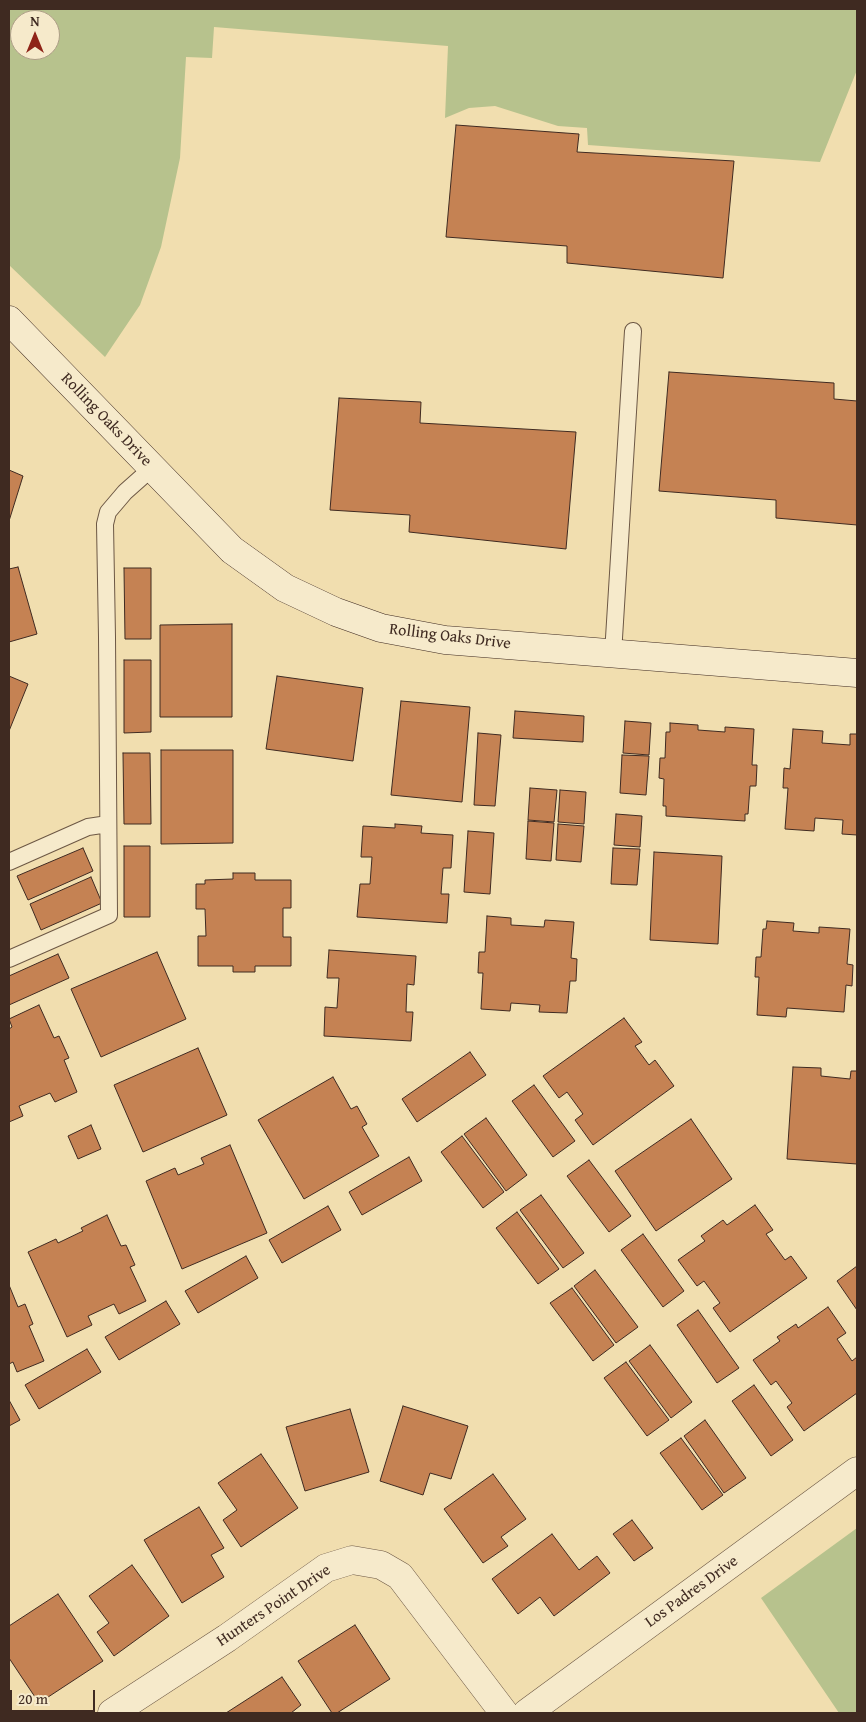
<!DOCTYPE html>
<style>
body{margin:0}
#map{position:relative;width:866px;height:1722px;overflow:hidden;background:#f1deaf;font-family:"Gentium Book Plus",serif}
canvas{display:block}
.frame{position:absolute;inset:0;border:10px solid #3f2a21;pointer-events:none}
.north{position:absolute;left:10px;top:10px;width:50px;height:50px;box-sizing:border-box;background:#f6eacb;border:1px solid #ad9d87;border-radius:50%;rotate:0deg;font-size:14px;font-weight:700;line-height:20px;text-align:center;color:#3f2a21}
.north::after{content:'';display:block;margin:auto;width:18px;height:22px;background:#8f2418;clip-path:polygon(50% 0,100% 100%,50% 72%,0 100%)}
.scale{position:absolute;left:10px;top:1690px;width:85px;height:22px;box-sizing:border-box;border:2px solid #3f2a21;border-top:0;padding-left:6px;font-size:15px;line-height:18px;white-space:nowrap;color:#3f2a21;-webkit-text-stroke:4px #f6eacb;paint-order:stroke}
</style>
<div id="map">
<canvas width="866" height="1722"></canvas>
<div class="frame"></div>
<div class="north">N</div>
<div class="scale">20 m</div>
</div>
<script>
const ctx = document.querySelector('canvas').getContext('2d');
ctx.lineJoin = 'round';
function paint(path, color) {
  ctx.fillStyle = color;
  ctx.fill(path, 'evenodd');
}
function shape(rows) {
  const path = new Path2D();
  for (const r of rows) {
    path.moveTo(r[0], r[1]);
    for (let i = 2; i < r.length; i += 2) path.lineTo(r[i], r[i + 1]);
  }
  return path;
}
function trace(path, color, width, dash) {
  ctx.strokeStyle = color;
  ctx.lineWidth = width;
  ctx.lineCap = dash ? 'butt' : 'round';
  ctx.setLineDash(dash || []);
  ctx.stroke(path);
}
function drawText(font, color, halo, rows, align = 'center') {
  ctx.font = font + ' "Gentium Book Plus",serif';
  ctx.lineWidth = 5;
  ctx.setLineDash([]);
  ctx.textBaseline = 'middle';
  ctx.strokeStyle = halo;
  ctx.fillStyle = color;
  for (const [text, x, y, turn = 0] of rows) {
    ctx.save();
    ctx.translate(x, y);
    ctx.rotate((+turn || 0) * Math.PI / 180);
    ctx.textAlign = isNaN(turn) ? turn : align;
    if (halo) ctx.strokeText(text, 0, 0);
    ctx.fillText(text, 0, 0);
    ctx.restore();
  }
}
paint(shape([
 [9,9,857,9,857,70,820,162,588,145,587,128,558,126,495,106,469,108,445,118,448,46,214,27,212,58,186,57,180,158,161,247,140,305,105,357,9,265],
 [20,20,50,20,50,50,20,50],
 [857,1528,857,1713,839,1713,761,1598]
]), '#b7c28d');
const building = shape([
 [456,125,579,134,577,152,734,161,723,278,567,263,567,246,446,237,456,125],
 [669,372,834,383,834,399,857,401,857,525,776,518,776,500,659,491,669,372],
 [339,398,421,402,420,423,576,432,566,549,409,532,410,515,330,510,339,398],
 [9,470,23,476,9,521,9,470],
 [18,567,37,634,9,642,9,569,18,567],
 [124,568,151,568,151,639,125,639,124,568],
 [232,624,232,717,160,717,160,625,232,624],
 [124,660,151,660,151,732,124,733,124,660],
 [9,676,28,684,9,731,9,676],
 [277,676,363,688,353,761,266,749,277,676],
 [401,701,470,707,462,802,391,795,401,701],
 [515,711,584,716,583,742,513,738,515,711],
 [625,721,651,723,649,755,623,753,625,721],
 [670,723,698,725,698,730,725,732,725,727,754,729,752,765,757,765,756,786,750,786,748,814,745,814,745,821,666,816,666,806,663,806,664,779,659,778,660,758,665,758,666,732,670,732,670,723],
 [793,729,823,731,822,743,850,745,850,734,857,734,857,835,842,834,843,820,815,818,814,831,785,829,788,788,783,788,784,768,790,769,793,729],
 [478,733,501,735,495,806,474,805,478,733],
 [161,750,233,750,233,843,161,844,161,750],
 [123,753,150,753,151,824,124,824,123,753],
 [622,755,649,756,646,795,620,793,622,755],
 [530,788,557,790,554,822,528,820,530,788],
 [560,790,586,792,584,824,558,822,560,790],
 [616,814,642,816,640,847,614,845,616,814],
 [528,821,554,823,551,861,526,859,528,821],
 [395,824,422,826,421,833,453,835,451,868,443,868,441,894,449,894,447,923,357,917,360,884,370,884,372,857,361,857,363,826,395,828,395,824],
 [558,824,584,826,581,862,556,860,558,824],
 [468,831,494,833,490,894,464,892,468,831],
 [124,846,150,846,150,917,124,917,124,846],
 [83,848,93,871,28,900,17,876,83,848],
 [613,848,640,849,637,885,611,884,613,848],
 [654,852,722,856,718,944,650,940,654,852],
 [233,873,255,873,255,880,291,880,291,908,283,908,283,937,291,937,291,966,255,966,255,972,233,972,233,966,198,966,198,936,206,936,205,909,196,909,196,884,205,884,205,880,233,879,233,873],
 [91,877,102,903,41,930,30,904,91,877],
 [487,916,511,918,511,925,544,927,545,920,574,922,571,958,577,959,576,981,570,981,567,1013,539,1012,540,1005,511,1003,510,1011,481,1009,483,973,478,973,479,952,485,952,487,916],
 [767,921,794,923,793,931,819,933,819,927,850,929,847,964,853,965,852,986,846,985,844,1012,787,1008,786,1017,757,1015,759,977,755,977,756,957,761,957,763,929,766,929,767,921],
 [329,950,416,956,414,985,407,984,406,1012,413,1012,411,1041,324,1036,325,1007,337,1008,339,978,327,978,329,950],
 [157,952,186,1019,101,1057,71,989,157,952],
 [58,954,69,978,9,1005,9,976,58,954],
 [39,1005,54,1038,59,1036,69,1058,64,1060,77,1092,55,1102,50,1093,19,1106,23,1116,9,1122,9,1029,12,1027,9,1019,39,1005],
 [624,1018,642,1042,635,1046,649,1065,655,1060,674,1086,593,1145,575,1120,583,1114,567,1092,559,1098,543,1076,624,1018],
 [198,1048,227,1115,143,1152,114,1085,198,1048],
 [470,1052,486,1075,417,1122,402,1099,470,1052],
 [793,1067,821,1068,821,1076,850,1079,851,1071,857,1071,857,1164,787,1159,793,1067],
 [333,1077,351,1109,357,1106,367,1124,362,1127,379,1156,304,1199,258,1120,333,1077],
 [534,1085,575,1141,553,1157,512,1101,534,1085],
 [486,1118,527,1175,506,1191,464,1134,486,1118],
 [691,1119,732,1179,656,1231,615,1171,691,1119],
 [91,1125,101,1149,78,1159,68,1136,91,1125],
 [462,1136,504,1192,483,1208,441,1152,462,1136],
 [230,1145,267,1233,182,1269,146,1181,175,1168,178,1175,204,1164,201,1158,230,1145],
 [409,1157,422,1181,362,1215,349,1192,409,1157],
 [589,1160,631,1216,609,1232,567,1176,589,1160],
 [541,1195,584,1253,563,1268,520,1210,541,1195],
 [755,1205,773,1230,766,1234,785,1260,791,1256,807,1278,730,1332,713,1308,720,1303,704,1281,697,1286,678,1260,705,1241,701,1236,723,1220,727,1225,755,1205],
 [328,1206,341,1230,282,1263,269,1240,328,1206],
 [517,1212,559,1269,538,1284,496,1228,517,1212],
 [107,1215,121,1246,126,1245,135,1265,130,1267,146,1301,119,1314,114,1304,88,1316,92,1325,67,1337,28,1252,56,1239,58,1243,83,1231,81,1228,107,1215],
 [643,1234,684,1291,663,1307,621,1250,643,1234],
 [246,1256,258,1278,198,1313,185,1291,246,1256],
 [857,1266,857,1310,837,1281,857,1266],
 [595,1270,638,1327,616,1343,574,1286,595,1270],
 [9,1285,18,1307,25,1304,33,1324,29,1326,44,1361,17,1372,13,1362,9,1364,9,1285],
 [572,1288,614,1345,593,1361,550,1303,572,1288],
 [166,1301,180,1324,119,1360,105,1337,166,1301],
 [828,1307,846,1333,837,1339,852,1361,857,1357,857,1393,804,1431,787,1407,792,1403,776,1381,771,1385,753,1360,780,1341,777,1337,796,1324,798,1328,828,1307],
 [698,1310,739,1368,717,1383,677,1325,698,1310],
 [650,1345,692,1402,671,1418,629,1361,650,1345],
 [87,1349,101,1372,39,1409,25,1385,87,1349],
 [626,1362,669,1420,647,1436,604,1378,626,1362],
 [754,1385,793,1440,771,1456,732,1401,754,1385],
 [9,1400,20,1420,9,1426,9,1400],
 [403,1406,468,1426,451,1479,430,1473,423,1495,380,1481,403,1406],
 [350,1409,369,1472,305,1491,286,1427,350,1409],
 [705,1420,746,1478,724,1493,684,1436,705,1420],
 [681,1438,723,1495,702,1510,660,1453,681,1438],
 [261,1454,298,1508,241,1547,223,1520,237,1510,218,1483,261,1454],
 [493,1474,526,1519,501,1537,508,1546,483,1563,444,1509,493,1474],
 [199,1507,224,1548,211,1555,224,1577,182,1603,144,1540,199,1507],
 [632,1520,653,1548,634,1561,613,1534,632,1520],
 [552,1534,579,1570,597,1556,610,1573,554,1616,540,1597,518,1614,492,1579,552,1534],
 [132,1565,169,1616,114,1656,97,1632,109,1623,89,1596,132,1565],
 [58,1594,103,1661,39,1703,9,1658,9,1626,58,1594],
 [355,1625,390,1679,337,1713,332,1713,298,1661,355,1625],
 [282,1677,301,1705,291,1713,226,1713,282,1677]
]);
paint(building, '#c58253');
trace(building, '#3f2a21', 1);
const lane = shape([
 [613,654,633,331],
 [9,862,88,827,108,824],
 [9,959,109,915,107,637,105,524,108,512,125,492,152,468]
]);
const street = shape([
 [112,1713,227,1638,326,1568,352,1560,381,1565,400,1576,504,1713],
 [527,1713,857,1471]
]);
const secondary = shape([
 [9,320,232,550,285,588,336,612,381,628,445,640,857,673]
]);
trace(lane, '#6c5744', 18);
trace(street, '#6c5744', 29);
trace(secondary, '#3f2a21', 29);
trace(lane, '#f6eacb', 16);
trace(street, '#f6eacb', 28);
trace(secondary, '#f6eacb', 28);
drawText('16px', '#3f2a21', '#f6eacb', [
 ["Rolling Oaks Drive",106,420,46],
 ["Rolling Oaks Drive",450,637,7],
 ["Los Padres Drive",692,1592,-36],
 ["Hunters Point Drive",274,1606,-34]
]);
</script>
